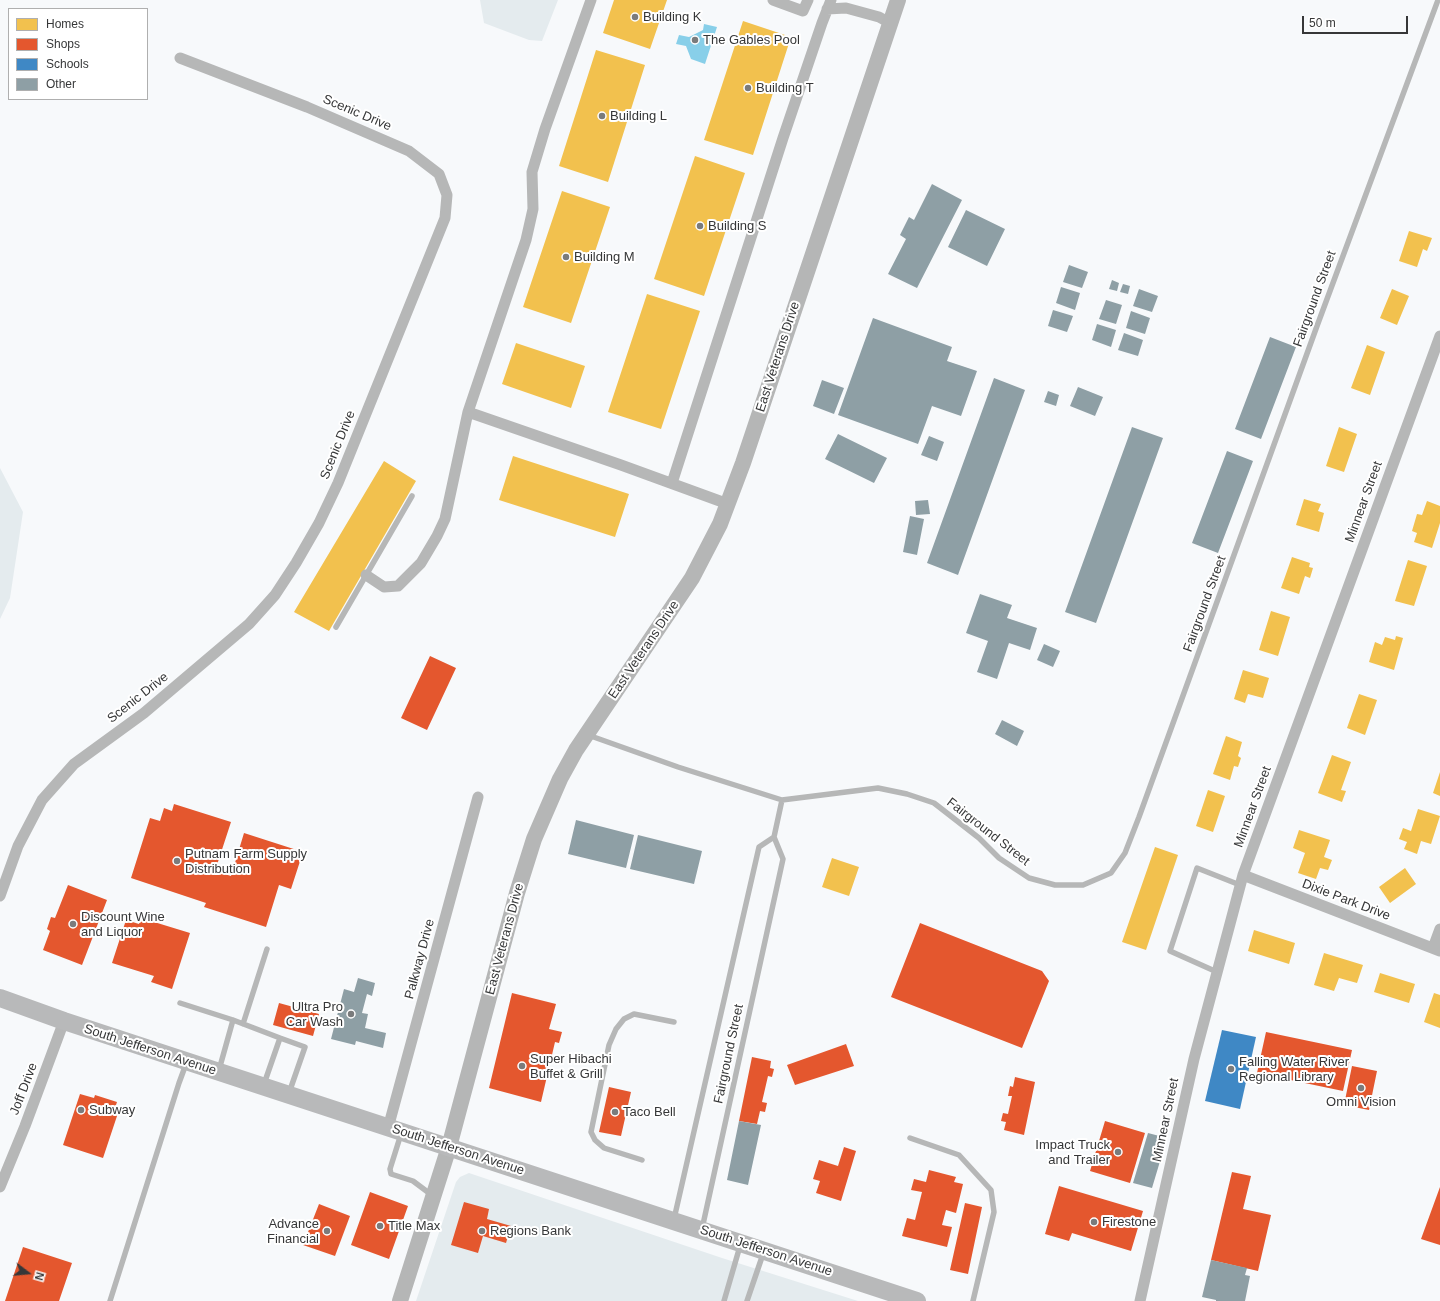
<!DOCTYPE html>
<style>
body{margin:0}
#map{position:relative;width:1440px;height:1301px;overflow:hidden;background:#f7f9fb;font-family:Helvetica,sans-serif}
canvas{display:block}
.legend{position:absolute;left:8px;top:8px;width:140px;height:92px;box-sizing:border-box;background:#fff;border:1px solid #afafaf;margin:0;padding:5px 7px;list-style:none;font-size:12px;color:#363738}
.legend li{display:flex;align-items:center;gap:8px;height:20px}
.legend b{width:20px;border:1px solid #afafaf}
.north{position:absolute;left:8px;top:1253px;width:40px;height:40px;-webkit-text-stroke:3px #fff;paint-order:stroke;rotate:106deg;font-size:11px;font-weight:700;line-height:16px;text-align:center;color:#363738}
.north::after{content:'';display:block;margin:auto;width:14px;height:18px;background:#363738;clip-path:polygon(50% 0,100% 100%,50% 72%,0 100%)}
.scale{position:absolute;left:1302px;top:16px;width:106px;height:18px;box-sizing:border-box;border:2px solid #363738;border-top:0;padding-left:5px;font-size:12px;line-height:14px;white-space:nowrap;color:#363738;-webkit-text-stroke:3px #fff;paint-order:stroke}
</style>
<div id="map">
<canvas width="1440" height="1301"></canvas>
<ul class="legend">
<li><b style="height:11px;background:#f2c14e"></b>Homes</li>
<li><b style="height:11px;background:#e4572e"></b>Shops</li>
<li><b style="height:11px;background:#3f88c5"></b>Schools</li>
<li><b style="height:11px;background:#8e9fa5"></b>Other</li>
</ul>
<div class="north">N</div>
<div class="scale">50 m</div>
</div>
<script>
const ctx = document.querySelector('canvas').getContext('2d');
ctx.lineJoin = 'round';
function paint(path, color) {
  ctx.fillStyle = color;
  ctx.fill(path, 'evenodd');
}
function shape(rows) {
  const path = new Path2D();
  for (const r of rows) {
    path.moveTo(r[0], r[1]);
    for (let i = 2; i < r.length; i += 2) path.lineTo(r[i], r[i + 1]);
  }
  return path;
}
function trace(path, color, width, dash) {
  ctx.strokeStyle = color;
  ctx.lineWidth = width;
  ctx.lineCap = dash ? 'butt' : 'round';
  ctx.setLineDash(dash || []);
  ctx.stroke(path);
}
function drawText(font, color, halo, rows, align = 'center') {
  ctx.font = font + ' Helvetica,sans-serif';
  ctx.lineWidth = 4;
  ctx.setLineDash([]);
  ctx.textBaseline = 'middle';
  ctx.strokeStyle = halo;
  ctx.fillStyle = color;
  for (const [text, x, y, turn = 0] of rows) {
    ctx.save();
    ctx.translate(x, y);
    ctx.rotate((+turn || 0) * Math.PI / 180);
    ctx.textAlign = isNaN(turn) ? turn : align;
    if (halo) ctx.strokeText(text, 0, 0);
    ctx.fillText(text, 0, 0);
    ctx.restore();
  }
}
paint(shape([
 [480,0,558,0,542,41,529,40,484,23],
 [0,468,23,512,10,598,0,619],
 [469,1173,722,1258,858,1301,416,1301,456,1182,460,1177]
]), '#e4ebee');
paint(shape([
 [704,24,717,27,705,64,691,59,686,46,676,44,679,35,689,37,703,30]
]), '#88cfe9');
paint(shape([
 [614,0,667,0,650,49,603,33],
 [743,21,791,37,753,155,704,140],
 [596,50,645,65,608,182,559,166],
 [695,156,745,173,704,296,654,279],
 [562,191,610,207,571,323,523,307],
 [1409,231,1432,238,1427,251,1423,249,1417,267,1399,261],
 [1392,289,1409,296,1397,325,1380,318],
 [647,294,700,311,661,429,608,412],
 [516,343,585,366,571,408,502,384],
 [1367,345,1385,352,1370,395,1351,388],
 [1339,427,1357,434,1344,472,1326,466],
 [513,456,629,494,615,537,499,500],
 [384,461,416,481,329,631,294,612],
 [1304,499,1321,504,1318,511,1324,513,1319,532,1296,525],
 [1427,501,1440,506,1440,523,1432,548,1414,542,1417,533,1412,531,1417,514,1422,515],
 [1292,557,1310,563,1309,567,1313,568,1310,578,1305,576,1299,594,1281,588],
 [1408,560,1427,566,1414,606,1395,601],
 [1271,611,1290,617,1278,656,1259,650],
 [1396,636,1403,638,1394,670,1369,662,1375,642,1382,645,1385,637,1395,640],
 [1243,670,1269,678,1263,698,1248,694,1245,703,1234,699],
 [1359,694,1377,700,1365,735,1347,728],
 [1226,736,1242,742,1238,756,1241,758,1238,767,1234,766,1230,780,1213,774],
 [1332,755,1351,762,1341,790,1346,791,1342,802,1318,793],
 [1440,772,1440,796,1433,793],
 [1208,790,1225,796,1213,832,1196,826],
 [1418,809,1440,816,1431,844,1421,841,1417,854,1404,849,1407,842,1399,839,1403,828,1411,831],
 [1299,830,1330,840,1324,857,1332,860,1328,870,1320,868,1316,879,1298,873,1305,853,1293,848],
 [1155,847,1178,855,1146,950,1122,942],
 [832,858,859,867,849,896,822,887],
 [1405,868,1416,884,1390,903,1379,887],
 [1254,930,1295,943,1289,964,1248,951],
 [1324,953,1363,965,1357,983,1339,978,1334,991,1314,985],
 [1380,973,1415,984,1409,1003,1374,992],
 [1434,993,1440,995,1440,1028,1424,1022]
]), '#f2c14e');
paint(shape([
 [430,656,456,668,427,730,401,718],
 [174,804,231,822,215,871,231,876,244,833,303,852,291,889,279,885,266,927,204,907,206,903,131,878,150,818,160,821,164,808,172,811],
 [68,885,107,900,82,965,43,950,50,931,47,929,51,917,55,918],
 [141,918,190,933,172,989,151,982,154,976,112,963,126,920,139,924],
 [920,923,1042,971,1049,981,1022,1048,891,997],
 [512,993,556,1004,549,1029,562,1032,559,1043,555,1042,541,1102,489,1088],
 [279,1003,319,1014,313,1036,273,1025],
 [1266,1032,1352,1050,1343,1091,1257,1073],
 [846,1044,854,1066,795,1085,787,1065],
 [752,1057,771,1061,770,1068,774,1069,772,1077,768,1076,762,1102,767,1103,765,1112,760,1111,757,1124,739,1121],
 [1352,1066,1377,1071,1369,1110,1344,1105],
 [1015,1077,1035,1082,1024,1135,1004,1130,1006,1122,1001,1121,1003,1113,1008,1114,1012,1096,1008,1096,1010,1086,1013,1087],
 [609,1087,631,1092,621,1136,599,1132],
 [80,1094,94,1098,95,1095,117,1102,116,1105,120,1107,103,1158,63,1145],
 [1105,1121,1145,1133,1130,1183,1090,1171],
 [844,1147,856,1151,841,1201,816,1193,820,1181,813,1179,819,1160,838,1166],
 [929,1170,956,1177,954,1182,963,1184,956,1213,946,1210,942,1225,952,1227,947,1247,902,1236,907,1218,915,1220,922,1192,911,1190,914,1179,926,1182],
 [1232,1172,1251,1176,1243,1209,1271,1215,1258,1271,1211,1260],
 [1059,1186,1143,1211,1131,1251,1072,1233,1069,1241,1045,1234],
 [1440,1187,1440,1245,1421,1239],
 [370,1192,408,1206,389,1259,351,1245],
 [464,1202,489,1209,487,1219,511,1226,506,1243,483,1236,478,1253,451,1245],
 [965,1203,982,1207,968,1274,950,1270],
 [319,1204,350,1216,335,1256,303,1245],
 [23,1247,72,1263,59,1301,5,1301]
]), '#e4572e');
paint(shape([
 [1222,1030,1256,1037,1240,1109,1205,1101]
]), '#3f88c5');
paint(shape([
 [932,184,962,200,917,288,888,274,906,239,900,235,909,217,914,220],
 [966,210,1005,229,987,266,948,247],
 [1069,265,1088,272,1082,288,1063,282],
 [1112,280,1119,283,1117,291,1109,289],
 [1123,284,1130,286,1128,294,1120,292],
 [1061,287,1080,293,1075,310,1056,303],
 [1139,289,1158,296,1152,312,1133,306],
 [1106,300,1122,305,1116,324,1099,319],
 [1053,310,1073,316,1067,332,1048,326],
 [1131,311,1150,318,1145,334,1126,328],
 [873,318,952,347,947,361,977,371,961,416,932,406,918,444,838,415],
 [1097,324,1116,330,1111,347,1092,340],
 [1124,333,1143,340,1138,356,1118,350],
 [1270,337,1296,347,1261,439,1235,429],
 [994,378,1025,390,958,575,927,563],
 [822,380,844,388,834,414,813,406],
 [1078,387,1103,397,1095,416,1070,406],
 [1048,391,1059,395,1056,406,1044,402],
 [1132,427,1163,438,1096,623,1065,612],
 [838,434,887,458,874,483,825,459],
 [929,436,944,442,937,461,921,455],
 [1227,451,1253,461,1218,553,1192,543],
 [928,500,930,514,916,515,915,501],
 [910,516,924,519,917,555,903,552],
 [980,594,1012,605,1007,618,1037,628,1030,650,1009,643,997,679,977,672,988,641,966,633],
 [1044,644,1060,651,1053,667,1037,660],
 [1002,720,1024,731,1017,746,995,734],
 [576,820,634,835,626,868,568,854],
 [638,835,702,851,694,884,630,869],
 [358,978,375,983,372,996,367,994,362,1013,368,1014,365,1028,386,1033,383,1048,356,1041,355,1045,331,1039,344,989,354,992],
 [739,1121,761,1125,748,1185,727,1180],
 [1148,1133,1167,1138,1152,1188,1133,1183],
 [1211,1260,1247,1268,1245,1275,1250,1276,1245,1301,1216,1301,1216,1300,1202,1297]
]), '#8e9fa5');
trace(shape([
 [336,627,412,496],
 [588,735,678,767,782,800,878,788,907,794,934,803,979,838,999,858,1029,878,1055,885,1083,885,1111,873,1125,853,1139,817,1317,326,1438,0],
 [1217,972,1170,951,1197,868,1240,885],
 [180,1003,233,1020],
 [243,1024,267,949],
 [219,1070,233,1020,280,1038],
 [264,1084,280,1038,305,1047,289,1093],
 [401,1134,390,1169,391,1174,413,1181,433,1196],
 [910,1138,959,1155,991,1190,994,1212,973,1301],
 [642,1160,604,1148,595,1140,591,1132,609,1045,616,1029,624,1019,634,1014,674,1022],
 [674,1219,759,847,774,837],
 [702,1229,783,859,774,837,782,800],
 [110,1301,179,1083,186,1064],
 [724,1301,740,1246],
 [747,1301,763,1254]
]), '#b6b7b7', 5.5);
trace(shape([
 [773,0,803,11,808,0],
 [827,9,846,8,879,17,890,23],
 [468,412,621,465,728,504],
 [672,483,783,138,822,23,831,0],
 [366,575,384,587,398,586,421,563,437,536,445,519,468,412,526,240,533,209,532,172,545,129,591,0],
 [1243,875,1440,951],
 [0,896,18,846,42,800,74,764,144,713,249,624,275,595,296,563,319,523,338,483,445,218,447,195,439,174,409,151,307,107,180,58],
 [1433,948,1440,929],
 [388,1128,478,797],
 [0,1187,25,1126,64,1021],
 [1140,1301,1194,1059,1243,875,1440,336]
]), '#b6b7b7', 11);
trace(shape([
 [400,1301,449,1147,517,893,534,839,560,779,576,750,692,578,720,524,743,463,898,0]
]), '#b5b6b6', 16);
trace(shape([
 [0,998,64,1021,917,1301]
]), '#b8b9ba', 18);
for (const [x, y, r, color] of [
 [635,17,4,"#7a7b7c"],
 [695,40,4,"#7a7b7c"],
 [748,88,4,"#7a7b7c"],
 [602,116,4,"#7a7b7c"],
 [700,226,4,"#7a7b7c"],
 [566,257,4,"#7a7b7c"],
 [177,861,4,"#7a7b7c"],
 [73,924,4,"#7a7b7c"],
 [351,1014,4,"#7a7b7c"],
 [522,1066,4,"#7a7b7c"],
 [1231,1069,4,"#7a7b7c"],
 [1361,1088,4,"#7a7b7c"],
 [81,1110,4,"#7a7b7c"],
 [615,1112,4,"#7a7b7c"],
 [1118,1152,4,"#7a7b7c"],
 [1094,1222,4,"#7a7b7c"],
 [380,1226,4,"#7a7b7c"],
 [327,1231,4,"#7a7b7c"],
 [482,1231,4,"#7a7b7c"]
]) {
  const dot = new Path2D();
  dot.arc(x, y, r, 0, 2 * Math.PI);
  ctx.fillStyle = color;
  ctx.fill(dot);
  trace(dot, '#fff', 1.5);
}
drawText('13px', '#363738', '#fff', [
 ["Building K",643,17],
 ["The Gables Pool",703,40],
 ["Building T",756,88],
 ["Building L",610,116],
 ["Building S",708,226],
 ["Building M",574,257],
 ["Putnam Farm Supply",185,854],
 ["Distribution",185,869],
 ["Discount Wine",81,917],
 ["and Liquor",81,932],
 ["Ultra Pro",343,1007,"right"],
 ["Car Wash",343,1022,"right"],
 ["Super Hibachi",530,1059],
 ["Buffet & Grill",530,1074],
 ["Falling Water River",1239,1062],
 ["Regional Library",1239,1077],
 ["Omni Vision",1361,1102,"center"],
 ["Subway",89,1110],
 ["Taco Bell",623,1112],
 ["Impact Truck",1110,1145,"right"],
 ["and Trailer",1110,1160,"right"],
 ["Firestone",1102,1222],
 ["Advance",319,1224,"right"],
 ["Financial",319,1239,"right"],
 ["Title Max",388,1226],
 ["Regions Bank",490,1231]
], 'left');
drawText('13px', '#363738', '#fff', [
 ["Scenic Drive",357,113,23],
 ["Fairground Street",1315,299,-70],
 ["East Veterans Drive",778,357,-72],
 ["Scenic Drive",338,445,-68],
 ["Minnear Street",1364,502,-70],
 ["Fairground Street",1205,604,-70],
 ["East Veterans Drive",644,650,-56],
 ["Scenic Drive",138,698,-38],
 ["Minnear Street",1253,807,-70],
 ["Fairground Street",988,832,38],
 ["Dixie Park Drive",1346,900,21],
 ["East Veterans Drive",505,939,-75],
 ["Palkway Drive",420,959,-75],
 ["South Jefferson Avenue",150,1050,18],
 ["Fairground Street",729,1054,-78],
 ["Joff Drive",24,1089,-69],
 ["Minnear Street",1166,1120,-78],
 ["South Jefferson Avenue",458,1150,18],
 ["South Jefferson Avenue",766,1251,18]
]);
</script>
